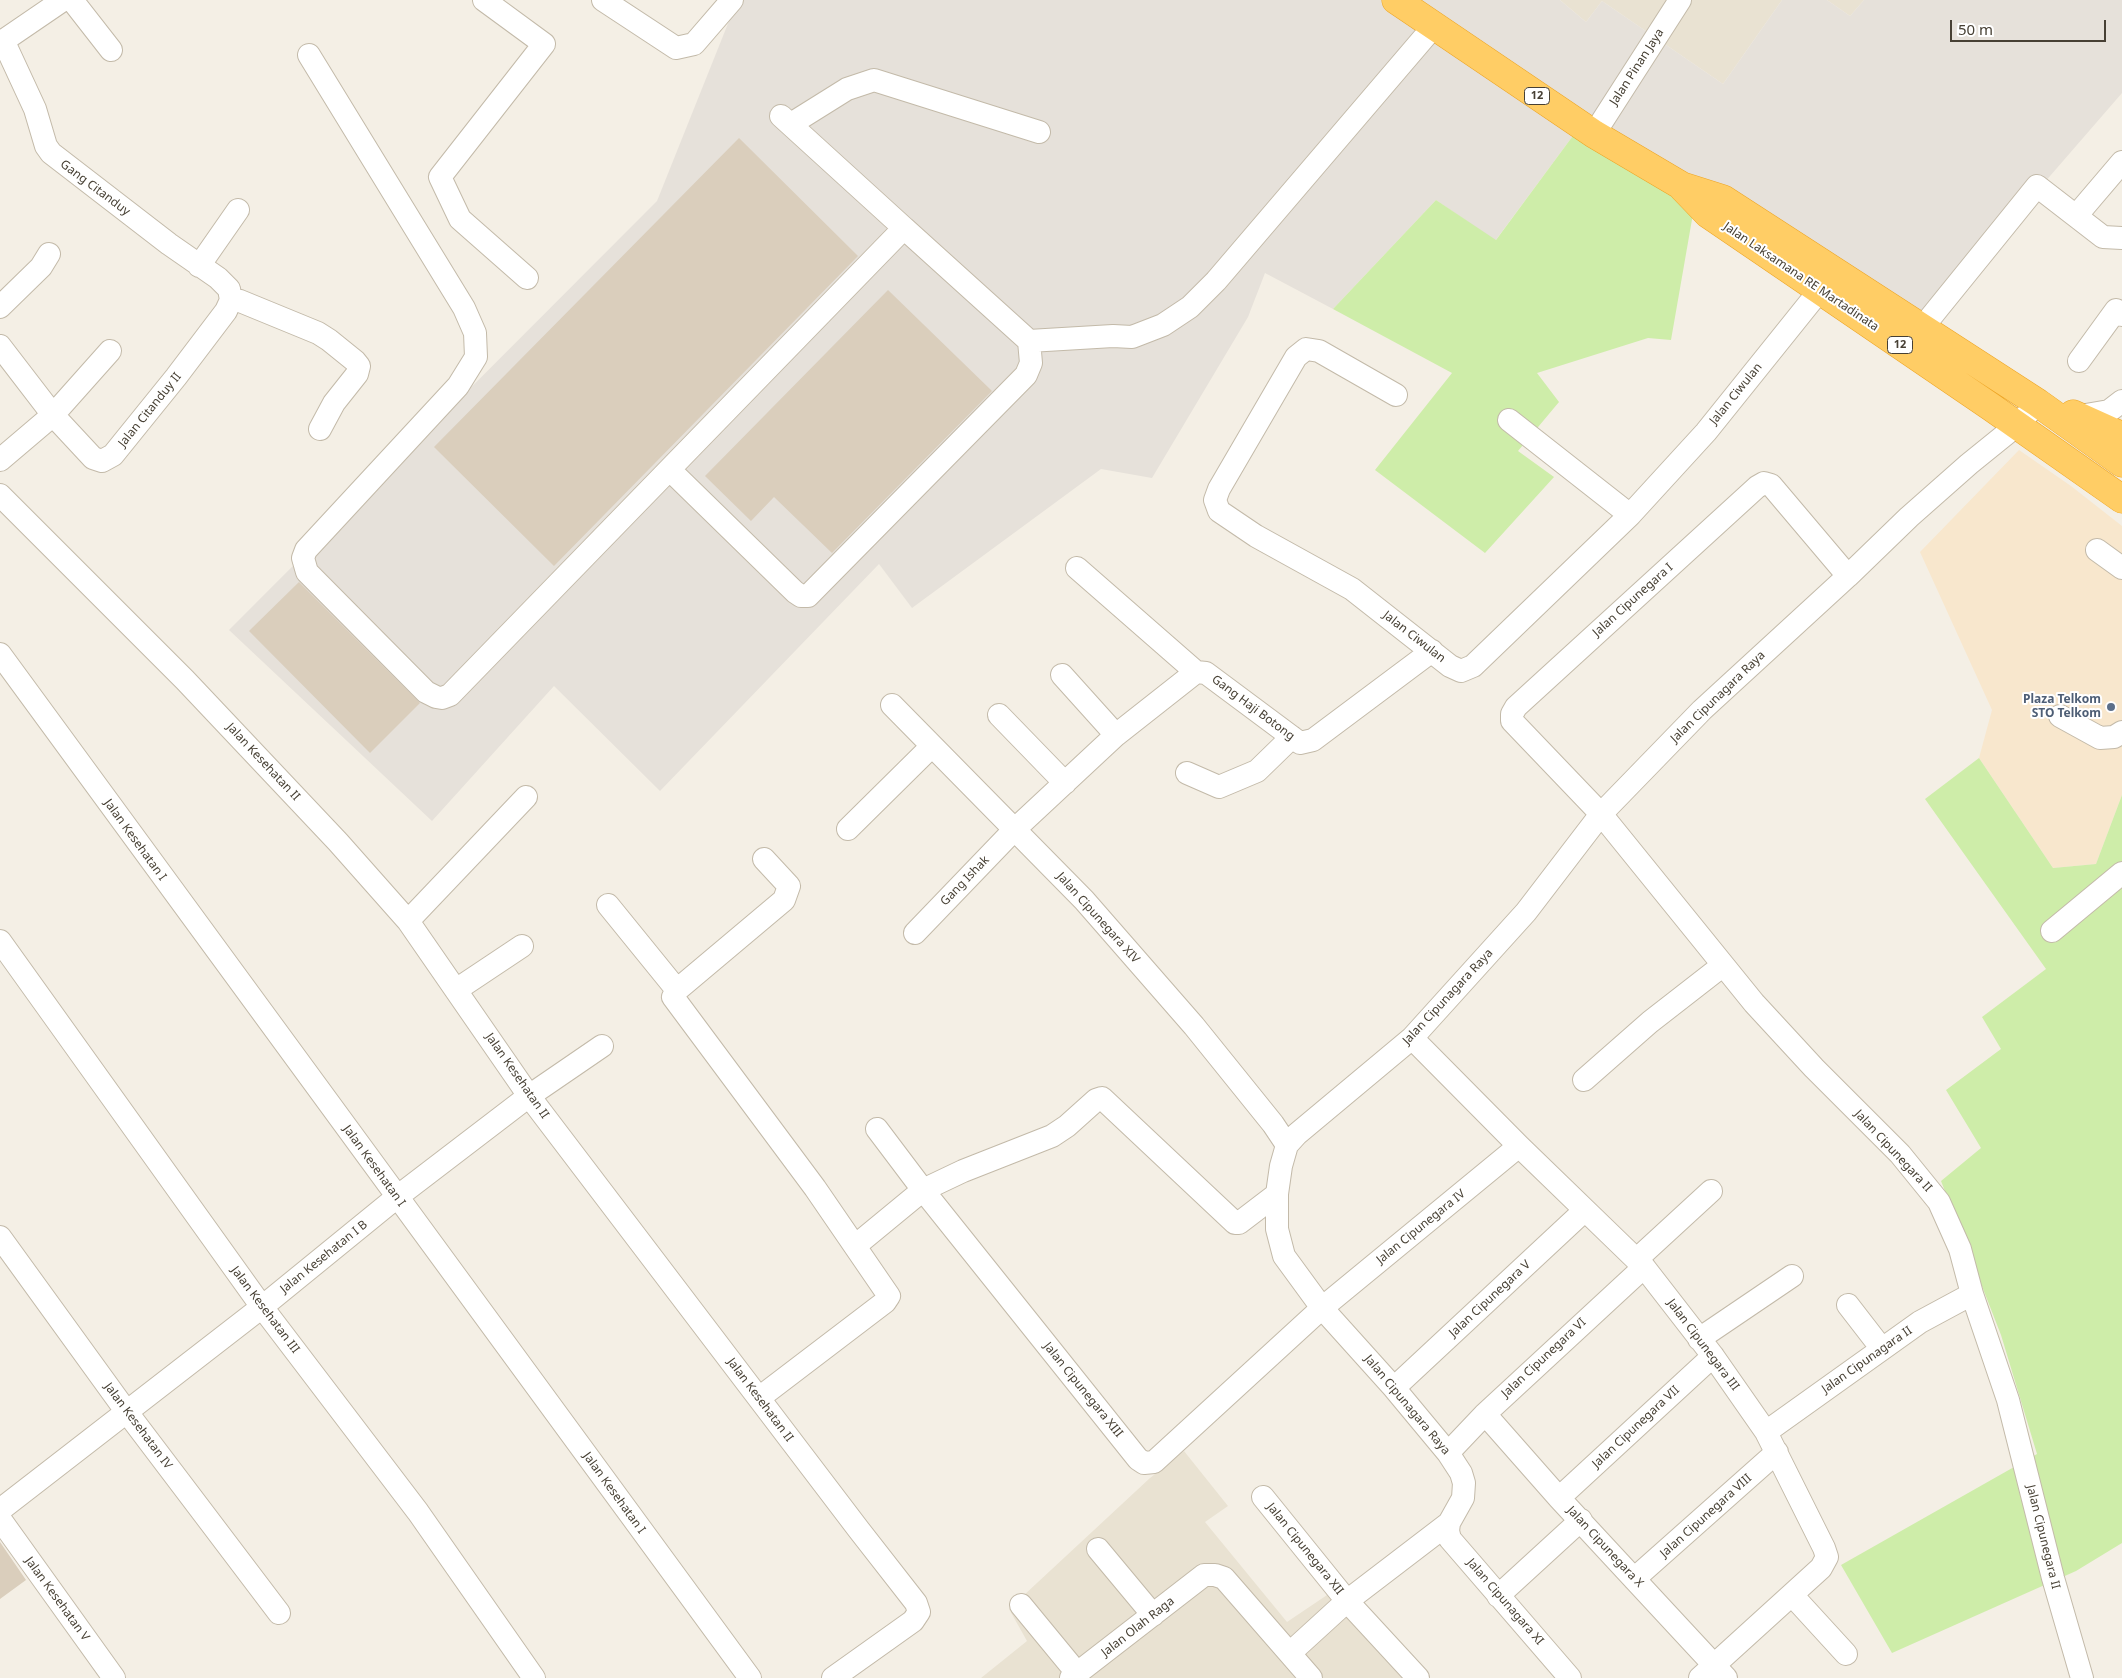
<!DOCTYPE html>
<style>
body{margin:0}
#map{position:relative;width:2122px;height:1678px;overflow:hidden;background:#f4efe5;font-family:"Noto Sans",sans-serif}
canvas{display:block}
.scale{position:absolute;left:1950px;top:20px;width:156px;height:22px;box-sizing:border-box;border:2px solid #474034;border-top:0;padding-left:6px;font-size:15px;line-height:18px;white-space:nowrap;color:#474034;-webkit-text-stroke:4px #fff;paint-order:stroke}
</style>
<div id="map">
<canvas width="2122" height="1678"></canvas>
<div class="scale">50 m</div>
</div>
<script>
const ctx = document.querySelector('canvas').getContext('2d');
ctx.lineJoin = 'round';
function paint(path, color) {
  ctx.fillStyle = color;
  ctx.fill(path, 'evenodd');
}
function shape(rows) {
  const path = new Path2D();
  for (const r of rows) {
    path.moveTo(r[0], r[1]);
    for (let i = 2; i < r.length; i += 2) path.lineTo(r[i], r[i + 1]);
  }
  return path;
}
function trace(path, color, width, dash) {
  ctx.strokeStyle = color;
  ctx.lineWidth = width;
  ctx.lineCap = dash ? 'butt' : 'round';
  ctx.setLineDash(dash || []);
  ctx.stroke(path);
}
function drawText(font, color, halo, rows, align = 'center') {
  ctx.font = font + ' "Noto Sans",sans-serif';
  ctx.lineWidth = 4;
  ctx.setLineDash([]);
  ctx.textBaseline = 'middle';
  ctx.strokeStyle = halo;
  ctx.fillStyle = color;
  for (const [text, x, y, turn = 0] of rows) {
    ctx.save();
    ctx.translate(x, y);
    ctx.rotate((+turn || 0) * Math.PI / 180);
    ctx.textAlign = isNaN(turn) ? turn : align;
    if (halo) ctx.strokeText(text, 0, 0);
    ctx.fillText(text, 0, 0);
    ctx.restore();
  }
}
paint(shape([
 [1560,0,1782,0,1723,84,1602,1,1586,22],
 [1827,0,1864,0,1850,16],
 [1184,1451,1228,1506,1205,1522,1287,1622,1333,1591,1412,1678,981,1678,1027,1641,1009,1609,1150,1478]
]), '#e9e2d2');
paint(shape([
 [2019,450,2071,486,2122,526,2122,795,2096,864,2053,868,1979,758,1992,710,1920,552]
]), '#f8e7cd');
paint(shape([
 [727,0,1560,0,1586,22,1602,1,1723,84,1782,0,1827,0,1850,16,1864,0,2122,0,2122,93,1907,341,1575,133,1495,241,1436,200,1333,309,1265,273,1248,317,1152,478,1101,469,912,608,879,564,660,791,554,686,432,821,229,630,657,201,735,6]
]), '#e6e1da');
paint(shape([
 [1575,133,1694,208,1671,340,1648,338,1537,373,1559,402,1518,451,1554,477,1485,553,1375,470,1452,373,1333,309,1436,200,1496,240],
 [1979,758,2053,868,2096,864,2122,795,2122,1543,2076,1571,1892,1653,1841,1565,2037,1454,2001,1335,1941,1181,1981,1148,1946,1090,2001,1049,1982,1017,2046,969,1925,799]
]), '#ceeda9');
paint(shape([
 [739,138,858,256,554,566,434,447],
 [888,290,992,391,832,553,774,497,751,521,705,476],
 [299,582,420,703,370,753,249,631],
 [0,1542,26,1580,0,1599]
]), '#dacebc');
const minor = shape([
 [72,0,111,50],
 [484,0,544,44,440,177,460,219,527,278],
 [603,0,676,48,694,44,732,0],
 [3,40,35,109,46,146,51,153,169,244,218,278,229,289,231,300],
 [0,43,63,0],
 [309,55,464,308,475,333,476,357,458,386,306,550,303,558,307,572,426,692,436,697,442,698,450,695,904,228,1029,341,1031,363,1026,375,808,596,801,596,795,592,670,470],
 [781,116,904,228],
 [791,124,847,89,874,80,1039,132],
 [1594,134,1680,0],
 [2076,216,2122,162],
 [199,266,238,210],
 [231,300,240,301,318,333,329,340,355,361,359,366,357,374,334,403,320,429],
 [0,307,41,267,49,254],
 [1922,328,2037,186,2103,237,2122,238],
 [1029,341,1113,336,1132,337,1163,325,1190,307,1216,281,1434,26],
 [0,346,53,415,93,458,102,461,113,455,176,377,226,311,231,300],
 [2079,361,2116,310,2122,315],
 [1396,395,1319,351,1306,349,1296,357,1219,489,1215,500,1219,511,1256,536,1352,589,1450,666,1461,671,1473,666,1630,515,1706,432,1820,290],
 [2080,416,2109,411,2122,401],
 [1509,420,1630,515],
 [0,460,53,415,110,351],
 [0,495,185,680,338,842,408,921,529,1096,859,1530,916,1603,919,1612,913,1621,833,1678],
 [2097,550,2122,568],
 [1077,568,1196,672],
 [1848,576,1771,485,1764,483,1757,487,1516,707,1512,714,1512,721,1601,814,1754,1003,1814,1068,1900,1154,1939,1202,1960,1249,1972,1294,2008,1400,2053,1578,2082,1678],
 [0,654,750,1678],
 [1062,675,1116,735],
 [892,705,1084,900,1194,1026,1273,1124,1287,1145],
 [999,715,1065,783],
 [2060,716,2100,738,2114,737,2122,732],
 [1187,773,1219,787,1257,771,1292,737],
 [848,829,932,746],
 [608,905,677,990],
 [408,921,526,797],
 [2052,931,2122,873],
 [915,933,1014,830,1116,735,1196,672,1206,673,1300,743,1313,740,1432,651],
 [0,941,262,1307,418,1512,534,1678],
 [456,990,522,946],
 [1412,1038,1519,1146,1644,1267,1713,1356,1766,1432,1824,1548,1827,1557,1821,1568,1700,1678],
 [1584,1080,1650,1022,1722,966],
 [877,1129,923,1190,1138,1459,1144,1463,1154,1462,1322,1308,1519,1146],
 [0,1237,126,1411,279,1613],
 [855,1246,923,1190,963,1171,1052,1136,1067,1126,1096,1100,1102,1098,1235,1223,1239,1223,1277,1194],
 [1637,1259,1711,1191],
 [1848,1305,1882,1349],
 [1699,1339,1792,1276],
 [1394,1388,1585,1210],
 [759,1398,885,1302,889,1296,815,1188,673,997,677,990,784,900,789,886,764,859],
 [1485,1414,1559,1498,1726,1678],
 [1766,1432,1920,1322,1972,1294],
 [1448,1453,1485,1414,1644,1267],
 [1263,1497,1347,1601,1290,1653],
 [1559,1498,1713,1356],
 [0,1510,262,1307,397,1197,529,1096,602,1046],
 [0,1519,114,1678],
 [1449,1523,1448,1531,1450,1539,1570,1678],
 [1098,1549,1153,1615],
 [1634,1579,1777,1452],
 [1792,1595,1846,1654],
 [1498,1596,1581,1520],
 [1021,1605,1077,1673],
 [1071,1678,1204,1575,1215,1575,1224,1578,1311,1678],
 [1418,1678,1347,1601,1449,1523,1463,1498,1464,1483,1461,1473,1448,1453,1394,1388,1322,1308,1284,1256,1277,1229,1277,1194,1281,1166,1287,1145,1297,1134,1412,1038,1526,912,1601,814,1702,710,1848,576,1909,517,1969,464,2016,426,2038,403]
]);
const highway = shape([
 [1396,0,1594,134,1682,186,1723,199,2038,403,2122,463],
 [1683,188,1708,214,1991,407,2122,499],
 [2073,414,2122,436]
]);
trace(minor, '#c3baa9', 24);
trace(highway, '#eda526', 29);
trace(minor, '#fff', 22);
trace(highway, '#ffcd65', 28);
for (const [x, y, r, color] of [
 [2111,707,5,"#5c6f8a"]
]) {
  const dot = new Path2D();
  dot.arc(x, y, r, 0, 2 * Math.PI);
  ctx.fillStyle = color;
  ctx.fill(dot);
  trace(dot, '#fff', 2);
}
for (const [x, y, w] of [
 [1537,96,25],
 [1900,345,25]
]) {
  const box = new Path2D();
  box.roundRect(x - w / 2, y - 8.5, w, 17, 4);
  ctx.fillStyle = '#fff';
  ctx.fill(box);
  trace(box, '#474034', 1);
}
drawText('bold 11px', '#474034', null, [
 ["12",1537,96],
 ["12",1900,345]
]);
drawText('12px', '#474034', '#fff', [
 ["Jalan Pinan Jaya",1637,67,-57],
 ["Gang Citanduy",95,188,37],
 ["Jalan Laksamana RE Martadinata",1801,277,34],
 ["Jalan Ciwulan",1736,394,-51],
 ["Jalan Citanduy II",150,410,-51],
 ["Jalan Cipunegara I",1633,600,-42],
 ["Jalan Ciwulan",1414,637,38],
 ["Jalan Cipunagara Raya",1718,697,-44],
 ["Gang Haji Botong",1253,708,37],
 ["Jalan Kesehatan II",263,762,47],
 ["Jalan Kesehatan I",135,840,54],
 ["Gang Ishak",965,881,-46],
 ["Jalan Cipunegara XIV",1098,918,48],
 ["Jalan Cipunagara Raya",1448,997,-47],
 ["Jalan Kesehatan II",517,1076,55],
 ["Jalan Cipunegara II",1893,1151,47],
 ["Jalan Kesehatan I",374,1166,54],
 ["Jalan Cipunegara IV",1421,1227,-39],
 ["Jalan Kesehatan I B",324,1257,-39],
 ["Jalan Cipunegara V",1490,1299,-43],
 ["Jalan Kesehatan III",265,1310,53],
 ["Jalan Cipunegara III",1703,1345,53],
 ["Jalan Cipunegara VI",1544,1358,-43],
 ["Jalan Cipunagara II",1867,1360,-35],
 ["Jalan Cipunegara XIII",1083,1390,51],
 ["Jalan Kesehatan II",760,1400,53],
 ["Jalan Cipunagara Raya",1407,1405,50],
 ["Jalan Kesehatan IV",138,1426,53],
 ["Jalan Cipunegara VII",1636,1427,-43],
 ["Jalan Kesehatan I",614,1493,54],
 ["Jalan Cipunegara VIII",1706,1516,-42],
 ["Jalan Cipunegara II",2043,1537,76],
 ["Jalan Cipunegara X",1605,1547,47],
 ["Jalan Cipunegara XII",1305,1549,51],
 ["Jalan Kesehatan V",57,1599,54],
 ["Jalan Cipunagara XI",1505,1602,49],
 ["Jalan Olah Raga",1138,1627,-38]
]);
drawText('bold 12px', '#4e5e75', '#fff', [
 ["Plaza Telkom",2101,700],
 ["STO Telkom",2101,714]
], 'right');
</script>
